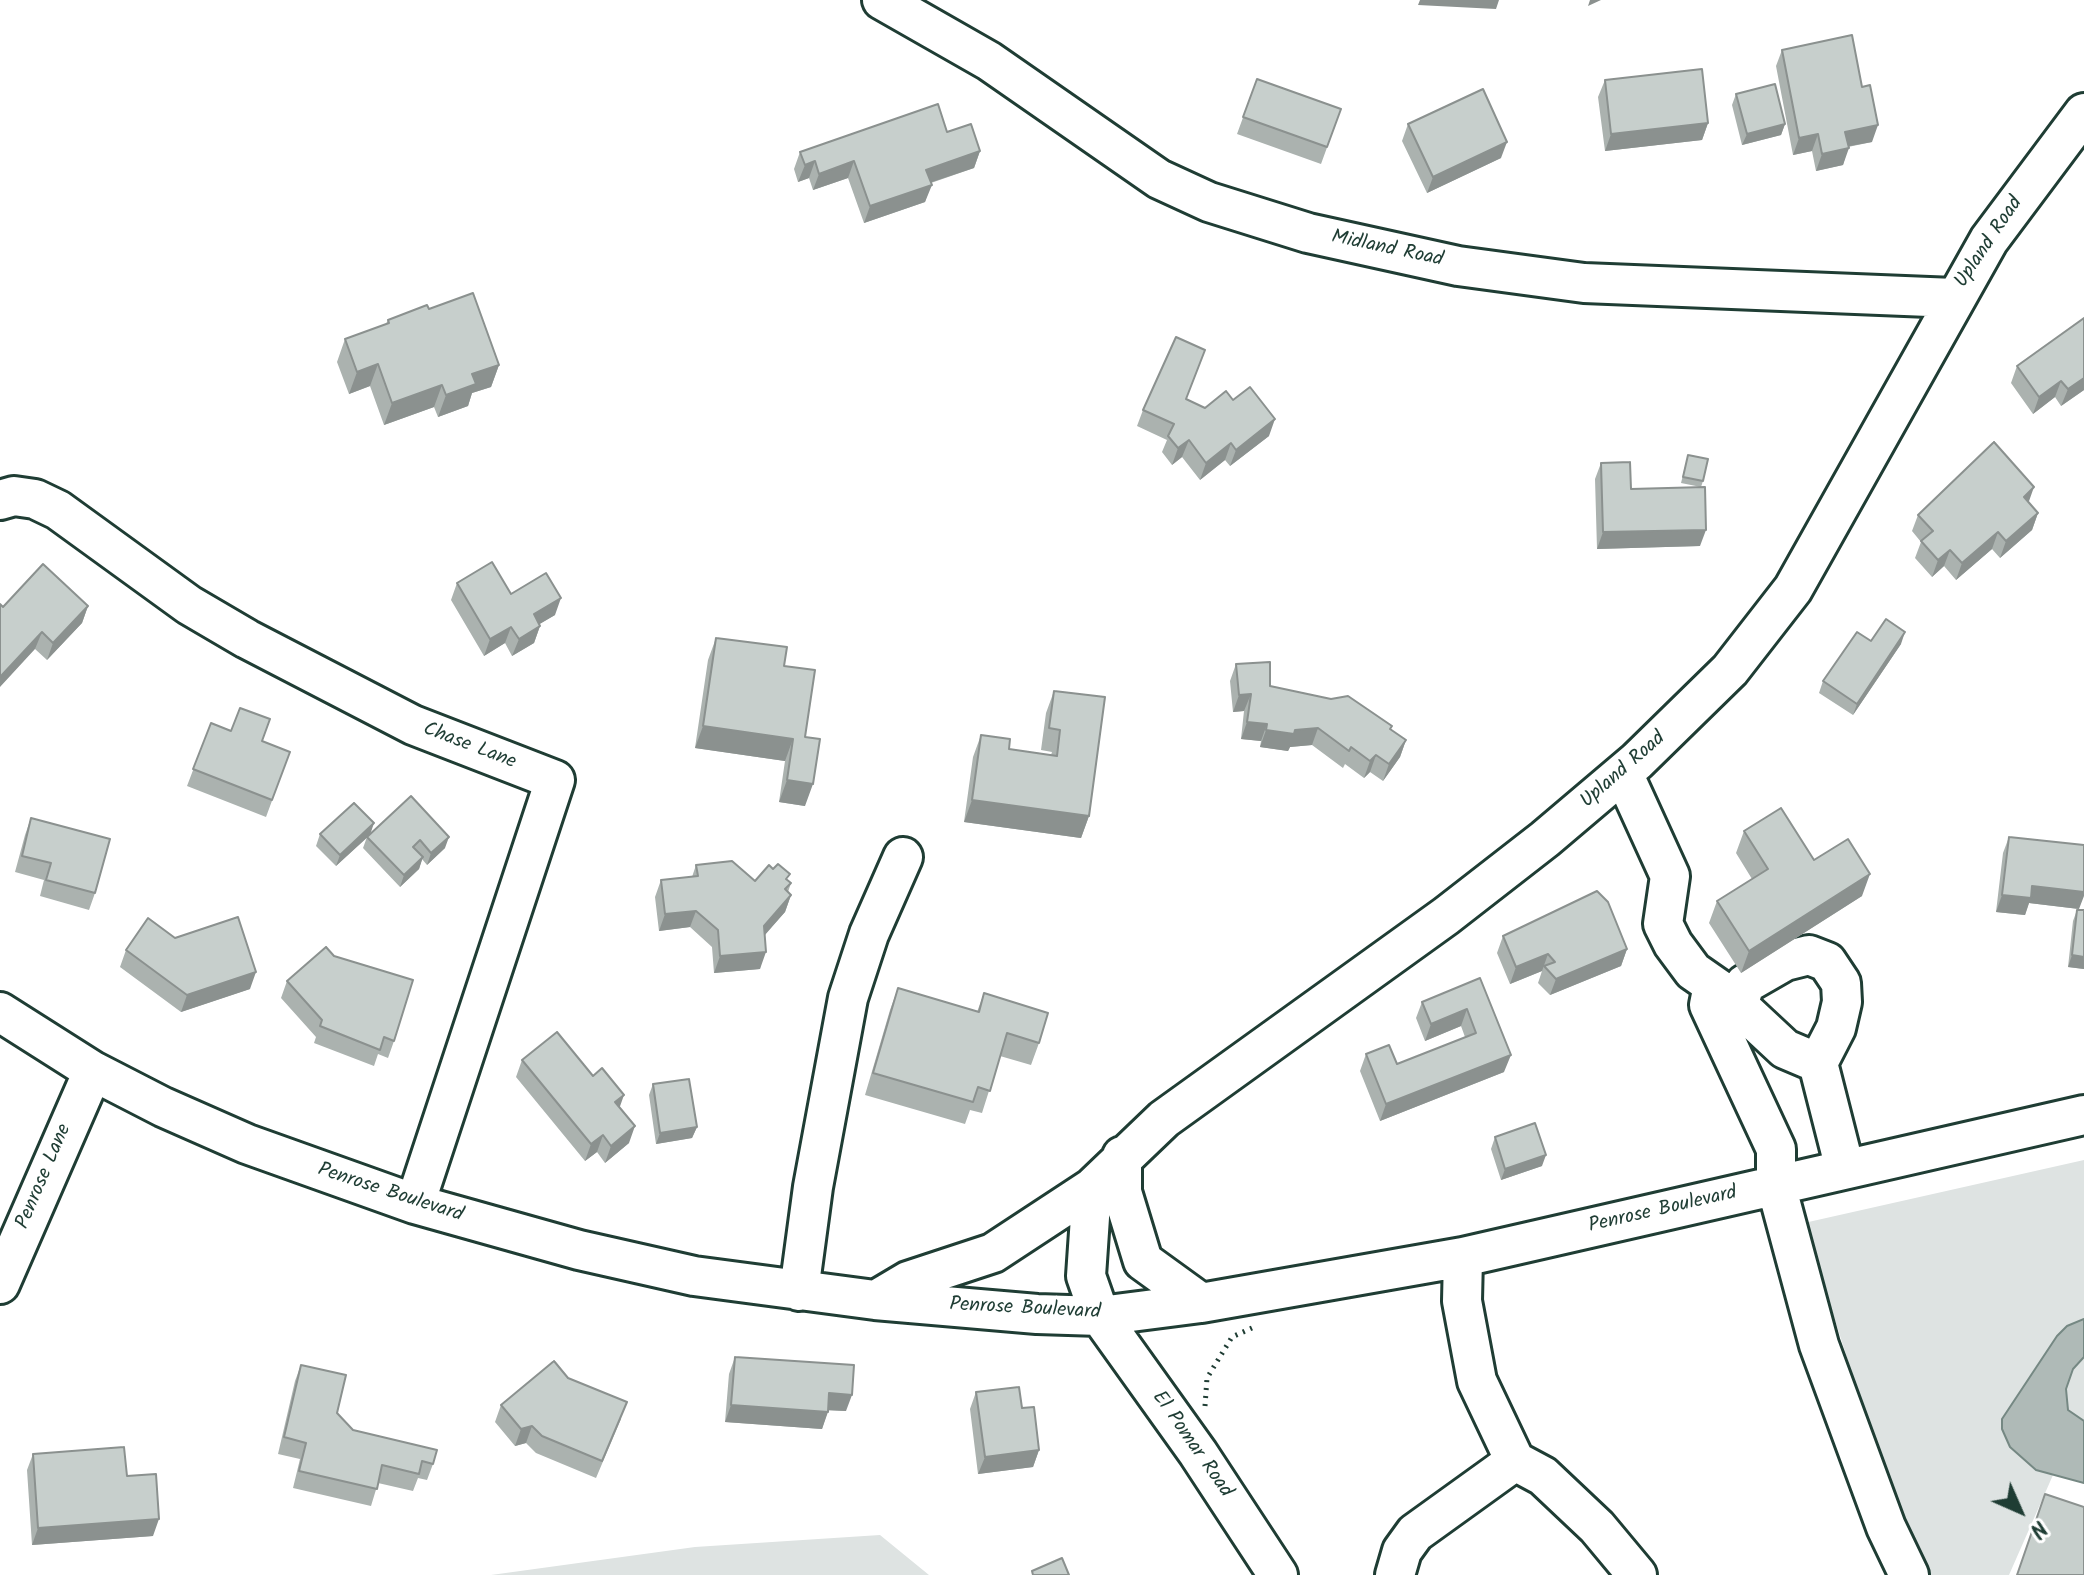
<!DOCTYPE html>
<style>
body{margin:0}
#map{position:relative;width:2084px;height:1575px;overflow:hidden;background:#fff;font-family:Kalam,sans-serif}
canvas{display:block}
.north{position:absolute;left:1980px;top:1471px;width:80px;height:80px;-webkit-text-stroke:6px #fff;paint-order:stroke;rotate:135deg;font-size:22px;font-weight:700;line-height:32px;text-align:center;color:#1f3d34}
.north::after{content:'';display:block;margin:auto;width:28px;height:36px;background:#1f3d34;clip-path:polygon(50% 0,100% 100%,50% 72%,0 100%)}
</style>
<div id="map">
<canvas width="2084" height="1575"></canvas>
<div class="north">N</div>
</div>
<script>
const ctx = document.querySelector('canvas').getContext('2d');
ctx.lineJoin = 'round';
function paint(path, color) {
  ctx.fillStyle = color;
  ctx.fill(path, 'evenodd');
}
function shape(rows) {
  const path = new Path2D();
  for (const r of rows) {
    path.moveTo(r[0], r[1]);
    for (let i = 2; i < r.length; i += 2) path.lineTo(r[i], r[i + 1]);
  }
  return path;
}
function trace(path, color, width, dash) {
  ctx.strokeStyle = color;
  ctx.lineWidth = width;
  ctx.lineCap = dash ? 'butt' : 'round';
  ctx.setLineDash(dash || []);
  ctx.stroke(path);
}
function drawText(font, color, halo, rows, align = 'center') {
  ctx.font = font + ' Kalam,sans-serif';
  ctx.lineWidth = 7;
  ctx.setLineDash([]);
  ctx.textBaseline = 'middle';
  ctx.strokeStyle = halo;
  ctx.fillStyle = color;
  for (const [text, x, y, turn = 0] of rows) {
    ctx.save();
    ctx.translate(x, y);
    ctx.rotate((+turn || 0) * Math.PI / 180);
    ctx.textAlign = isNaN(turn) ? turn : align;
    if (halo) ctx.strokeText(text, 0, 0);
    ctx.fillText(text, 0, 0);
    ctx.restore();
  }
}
paint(shape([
 [2084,1160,2084,1319,2067,1326,2036,1470,2053,1475,2009,1575,1929,1575,1888,1486,1804,1223],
 [2084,1357,2084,1421,2068,1410,2066,1389,2073,1369],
 [880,1535,929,1575,491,1575,695,1547]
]), '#dee3e2');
const water = shape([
 [2084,1319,2084,1357,2073,1369,2066,1389,2068,1410,2084,1421,2084,1483,2036,1470,2010,1447,2002,1429,2002,1419,2057,1336,2067,1326,2084,1319]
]);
paint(water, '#afbab7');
trace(water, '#758883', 2);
const minor = shape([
 [882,0,989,61,1159,179,1209,202,1308,233,1458,266,1584,283,1954,298],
 [0,500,14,496,35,499,58,510,189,605,247,639,413,725,555,780,415,1204],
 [1623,773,1670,876,1663,924,1673,944,1693,971,1726,994,1785,1049,1818,1063,1845,1169],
 [1713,985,1709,1005,1776,1149,1776,1185,1819,1345,1886,1527,1909,1575],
 [1738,1006,1745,984,1785,961,1809,955,1827,962,1841,983,1842,1002,1836,1028,1818,1063],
 [0,1012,93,1071,163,1107,247,1144,415,1204,579,1250,694,1276,875,1300,1037,1314,1100,1316,1201,1303,1463,1257,2084,1115],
 [1122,1156,1122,1192,1143,1261,1201,1303],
 [1463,1257,1462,1301,1477,1381,1515,1461,1543,1476,1597,1527,1637,1575],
 [0,1284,93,1071],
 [799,1291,813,1187,848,998,869,934,903,857],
 [876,1300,908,1281,993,1253,1092,1188],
 [1278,1575,1198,1453,1100,1316,1086,1276,1092,1188,1164,1119,1446,916,1545,839,1637,761,1730,670,1793,589,1989,240,2084,113],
 [1395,1575,1402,1551,1415,1533,1515,1461]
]);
trace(minor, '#1f3d34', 44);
trace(shape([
 [1205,1406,1207,1378,1232,1337,1252,1328]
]), '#1f3d34', 5, [2, 6]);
trace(minor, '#fff', 38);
paint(shape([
 [1782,50,1872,142,1848,147,1843,165,1816,171,1812,151,1793,155,1776,66],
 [1257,79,1341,109,1321,164,1237,134],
 [1605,80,1708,123,1702,140,1605,151,1598,97],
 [1736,94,1785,124,1781,135,1742,145,1732,105],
 [1408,124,1501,158,1427,193,1402,141],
 [947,132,980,151,974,168,931,183,925,202,864,223,848,178,813,190,809,178,798,182,794,169,800,152],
 [429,309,499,365,491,387,472,393,468,406,438,417,434,407,384,425,370,386,349,394,337,362,345,339,386,324,388,320],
 [2084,318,2084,390,2061,406,2055,397,2033,414,2011,383,2017,366],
 [1187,399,1205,408,1233,400,1269,436,1230,466,1225,460,1200,480,1182,457,1172,465,1162,452,1167,440,1137,426,1143,410],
 [1688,455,1703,481,1701,487,1681,483],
 [1601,463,1631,489,1700,546,1597,549,1595,479],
 [2029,502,2038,513,2032,530,2000,558,1992,549,1956,580,1944,566,1932,577,1915,558,1921,542,1912,531,1918,515],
 [457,583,511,594,555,615,539,624,540,626,534,643,512,656,505,643,484,656,451,600],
 [88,606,82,623,47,660,35,649,3,607],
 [716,638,784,666,805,806,779,802,785,761,695,748,708,660],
 [1871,641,1901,644,1853,715,1819,693,1823,681],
 [1236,664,1270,686,1391,730,1406,740,1400,757,1383,781,1370,772,1364,778,1345,764,1343,768,1312,745,1290,747,1288,751,1260,747,1261,741,1241,739,1244,711,1233,712,1230,681],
 [1054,691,1089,816,1081,838,964,822,973,757,981,735,1009,749,1051,755,1052,752,1041,750,1046,713],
 [211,723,290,752,266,817,187,786],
 [411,796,445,848,427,865,422,859,419,869,400,887,363,848,367,837,336,866,316,846,320,834,370,834],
 [31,818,95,893,89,910,40,896,44,880,15,872,25,835],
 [1744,831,1814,860,1862,896,1741,973,1709,923,1717,901,1752,879,1736,853],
 [2009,837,2079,909,2029,903,2025,915,1996,912,2003,853],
 [696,865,755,881,788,880,791,883,788,892,791,895,785,912,764,935,760,969,714,973,712,947,690,927,659,931,655,897,661,880,692,877],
 [2077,910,2084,910,2084,969,2068,967,2073,921],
 [1503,936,1627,949,1621,966,1550,995,1538,983,1542,971,1510,984,1497,953],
 [175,938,250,989,181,1012,120,967,126,950],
 [1480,978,1504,1072,1380,1121,1360,1071,1366,1054,1397,1064,1465,1037,1461,1026,1425,1041,1416,1018,1422,1002],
 [287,981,394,1041,388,1058,378,1054,374,1066,314,1043,316,1037,281,998],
 [898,988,977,1012,984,993,1039,1043,1031,1065,1000,1056,982,1113,970,1110,965,1124,865,1095,890,1010],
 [522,1060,620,1107,629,1143,605,1163,597,1152,585,1161,516,1077],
 [653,1084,697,1127,692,1138,656,1144,649,1095],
 [1495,1137,1542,1166,1501,1180,1491,1149],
 [735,1357,846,1411,828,1410,822,1429,725,1422,729,1374],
 [301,1365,337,1413,353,1430,433,1464,427,1480,418,1478,413,1491,378,1483,371,1506,293,1488,300,1459,278,1454,295,1381],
 [568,1378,621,1419,596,1478,536,1453,526,1443,515,1446,495,1422,501,1405],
 [976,1392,1022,1408,1039,1450,1033,1467,978,1474,970,1409],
 [33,1454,153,1536,32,1545,27,1470]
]), '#abb2af');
paint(shape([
 [1420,0,1499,0,1496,9,1418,5],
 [1590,0,1601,0,1588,6],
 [1708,123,1702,140,1605,151,1611,134],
 [1785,124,1781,135,1742,145,1747,134],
 [1878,125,1872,142,1839,148,1845,132],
 [1818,134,1812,151,1793,155,1799,138],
 [1507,142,1501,158,1427,193,1433,177],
 [1849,148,1843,165,1816,171,1822,154],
 [980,151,974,168,920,186,926,170],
 [815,161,809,178,798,182,805,165],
 [854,161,848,178,813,190,819,174],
 [932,185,925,202,864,223,870,206],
 [378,364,370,386,349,394,357,372],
 [499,365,491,387,472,393,468,406,438,417,446,395,472,374],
 [2084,378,2084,390,2061,406,2068,389],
 [2061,381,2055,397,2033,414,2039,397],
 [442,385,434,407,384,425,392,403],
 [1275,419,1269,436,1230,466,1236,450],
 [1189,440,1182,457,1172,465,1178,448],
 [1231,443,1225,460,1200,480,1206,463],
 [2034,487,2028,504,2024,497],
 [2038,513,2032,530,2000,558,2006,541],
 [1706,530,1700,546,1597,549,1603,532],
 [1998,532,1992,549,1956,580,1962,563],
 [1950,550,1944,566,1932,577,1938,560],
 [561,598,555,615,528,631,534,614],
 [88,606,82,623,47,660,53,643],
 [540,626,534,643,512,656,519,639],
 [511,627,505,643,484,656,490,639],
 [42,632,35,649,0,687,0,677],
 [1905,632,1901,644,1853,715,1857,704],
 [1251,694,1244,711,1233,712,1239,695],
 [1247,722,1267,724,1261,741,1241,739],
 [703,726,793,739,785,761,695,748],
 [1318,728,1312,745,1290,747,1288,751,1260,747,1266,730],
 [1406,740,1400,757,1383,781,1389,764],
 [1376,755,1370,772,1364,778,1370,761],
 [787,780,813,784,805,806,779,802],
 [972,800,1089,816,1081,838,964,822],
 [374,823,370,835,336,866,340,855],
 [449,837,445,848,427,865,431,853],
 [423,857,419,869,400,887,404,875],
 [1870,874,1862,896,1741,973,1749,951],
 [2032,886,2084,892,2084,896,2079,909,2029,903,2025,915,1996,912,2002,895],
 [791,895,785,912,758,943,764,926],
 [696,911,690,927,659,931,665,914],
 [1627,949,1621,966,1550,995,1556,979],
 [766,952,760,969,714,973,720,956],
 [1548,954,1542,971,1510,984,1516,967],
 [2072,955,2084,957,2084,969,2068,967],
 [256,972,250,989,181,1012,187,995],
 [1467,1009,1461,1026,1425,1041,1431,1024],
 [1511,1055,1504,1072,1380,1121,1386,1104],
 [624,1095,618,1112,615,1102],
 [635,1126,629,1143,605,1163,611,1146],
 [697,1127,692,1138,656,1144,660,1133],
 [603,1135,597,1152,585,1161,591,1144],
 [1546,1155,1542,1166,1501,1180,1505,1169],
 [829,1393,852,1395,846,1411,823,1410],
 [731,1405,828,1412,822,1429,725,1422],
 [532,1426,526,1443,515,1446,521,1429],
 [1039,1450,1033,1467,978,1474,985,1457],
 [159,1519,153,1536,32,1545,38,1528]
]), '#8b918f');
const building = shape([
 [1852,35,1862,87,1870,85,1878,125,1845,132,1849,148,1822,154,1818,134,1799,138,1782,50,1852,35],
 [1702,69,1708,123,1611,134,1605,80,1702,69],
 [1257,79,1341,109,1327,147,1243,117,1257,79],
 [1775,84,1785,124,1747,134,1736,94,1775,84],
 [1483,89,1507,142,1433,177,1408,124,1483,89],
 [938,104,947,132,971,124,980,151,926,170,932,185,870,206,854,161,819,174,815,161,805,165,800,152,938,104],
 [473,293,499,365,472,374,476,384,446,395,442,385,392,403,378,364,357,372,345,339,389,323,388,320,427,305,429,309,473,293],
 [2084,318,2084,378,2068,389,2061,381,2039,397,2017,366,2084,318],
 [1176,337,1205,350,1186,399,1205,408,1226,391,1233,400,1250,387,1275,419,1236,450,1231,443,1206,463,1189,440,1178,448,1168,436,1174,424,1143,410,1176,337],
 [1994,442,2034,487,2024,497,2038,513,2006,541,1998,532,1962,563,1950,550,1938,560,1921,541,1933,531,1918,515,1994,442],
 [1688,455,1708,459,1703,481,1683,477,1688,455],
 [1630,462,1631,489,1705,487,1706,530,1603,532,1601,463,1630,462],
 [492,562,511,594,546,573,561,598,534,614,540,626,519,639,511,627,490,639,457,583,492,562],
 [43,564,88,606,53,643,42,632,0,677,0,604,3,607,43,564],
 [1886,619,1905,632,1857,704,1823,681,1857,632,1871,641,1886,619],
 [716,638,787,647,784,666,815,670,805,737,820,739,813,784,787,780,793,739,703,726,716,638],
 [1270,662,1270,686,1331,699,1348,696,1392,726,1390,729,1406,740,1389,764,1376,755,1370,761,1351,747,1349,751,1318,728,1295,730,1294,734,1266,730,1267,724,1247,722,1251,694,1239,695,1236,664,1270,662],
 [1054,691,1105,697,1089,816,972,800,981,735,1010,739,1009,749,1057,756,1060,730,1049,728,1054,691],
 [240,708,270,719,262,741,290,752,272,800,193,769,211,723,231,731,240,708],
 [411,796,449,837,431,853,420,840,413,847,423,857,404,875,367,837,411,796],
 [354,803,374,823,340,855,320,834,354,803],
 [1781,808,1814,860,1848,839,1870,874,1749,951,1717,901,1768,869,1744,831,1781,808],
 [31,818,110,839,95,893,46,880,51,863,22,856,31,818],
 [2009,837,2084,845,2084,892,2032,886,2031,898,2002,895,2009,837],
 [732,861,755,881,769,865,773,869,778,864,790,874,786,879,791,883,785,889,791,895,764,926,766,952,720,956,718,930,696,911,665,914,661,880,698,876,696,865,732,861],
 [1597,891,1608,902,1627,949,1556,979,1544,966,1555,962,1548,954,1516,967,1503,936,1597,891],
 [2077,910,2084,910,2084,957,2072,955,2077,910],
 [238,917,256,972,187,995,126,950,148,918,175,938,238,917],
 [326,947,334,956,413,980,394,1041,384,1037,380,1050,320,1026,322,1020,287,981,326,947],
 [1480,978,1511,1055,1386,1104,1366,1054,1389,1045,1397,1064,1476,1033,1467,1009,1431,1024,1422,1002,1480,978],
 [898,988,979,1012,984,993,1048,1013,1039,1043,1007,1033,990,1091,978,1087,973,1102,873,1073,898,988],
 [557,1032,593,1076,602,1068,624,1095,615,1102,635,1126,611,1146,603,1135,591,1144,522,1060,557,1032],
 [689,1079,697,1127,660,1133,653,1084,689,1079],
 [1535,1123,1546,1155,1505,1169,1495,1137,1535,1123],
 [735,1357,854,1365,852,1395,829,1393,828,1412,731,1405,735,1357],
 [554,1361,568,1378,627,1402,602,1461,542,1436,532,1426,521,1429,501,1405,554,1361],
 [301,1365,346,1375,337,1413,353,1430,437,1450,433,1464,422,1461,419,1474,382,1465,377,1489,299,1471,306,1443,284,1437,301,1365],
 [1019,1387,1022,1408,1034,1407,1039,1450,985,1457,976,1392,1019,1387],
 [124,1447,127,1476,156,1474,159,1519,38,1528,33,1454,124,1447],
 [2045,1494,2084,1507,2084,1575,2017,1575,2045,1494],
 [1062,1558,1069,1575,1033,1575,1032,1571,1062,1558]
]);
paint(building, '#c7cfcc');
trace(building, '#8b918f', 2);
drawText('20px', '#1f3d34', '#fff', [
 ["Upland Road",1990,243,-56],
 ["Midland Road",1387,250,12],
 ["Chase Lane",469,747,21],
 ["Upland Road",1624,771,-41],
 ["Penrose Lane",45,1177,-67],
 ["Penrose Boulevard",390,1194,18],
 ["Penrose Boulevard",1663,1211,-13],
 ["Penrose Boulevard",1025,1310,3],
 ["El Pomar Road",1191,1445,55]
]);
</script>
